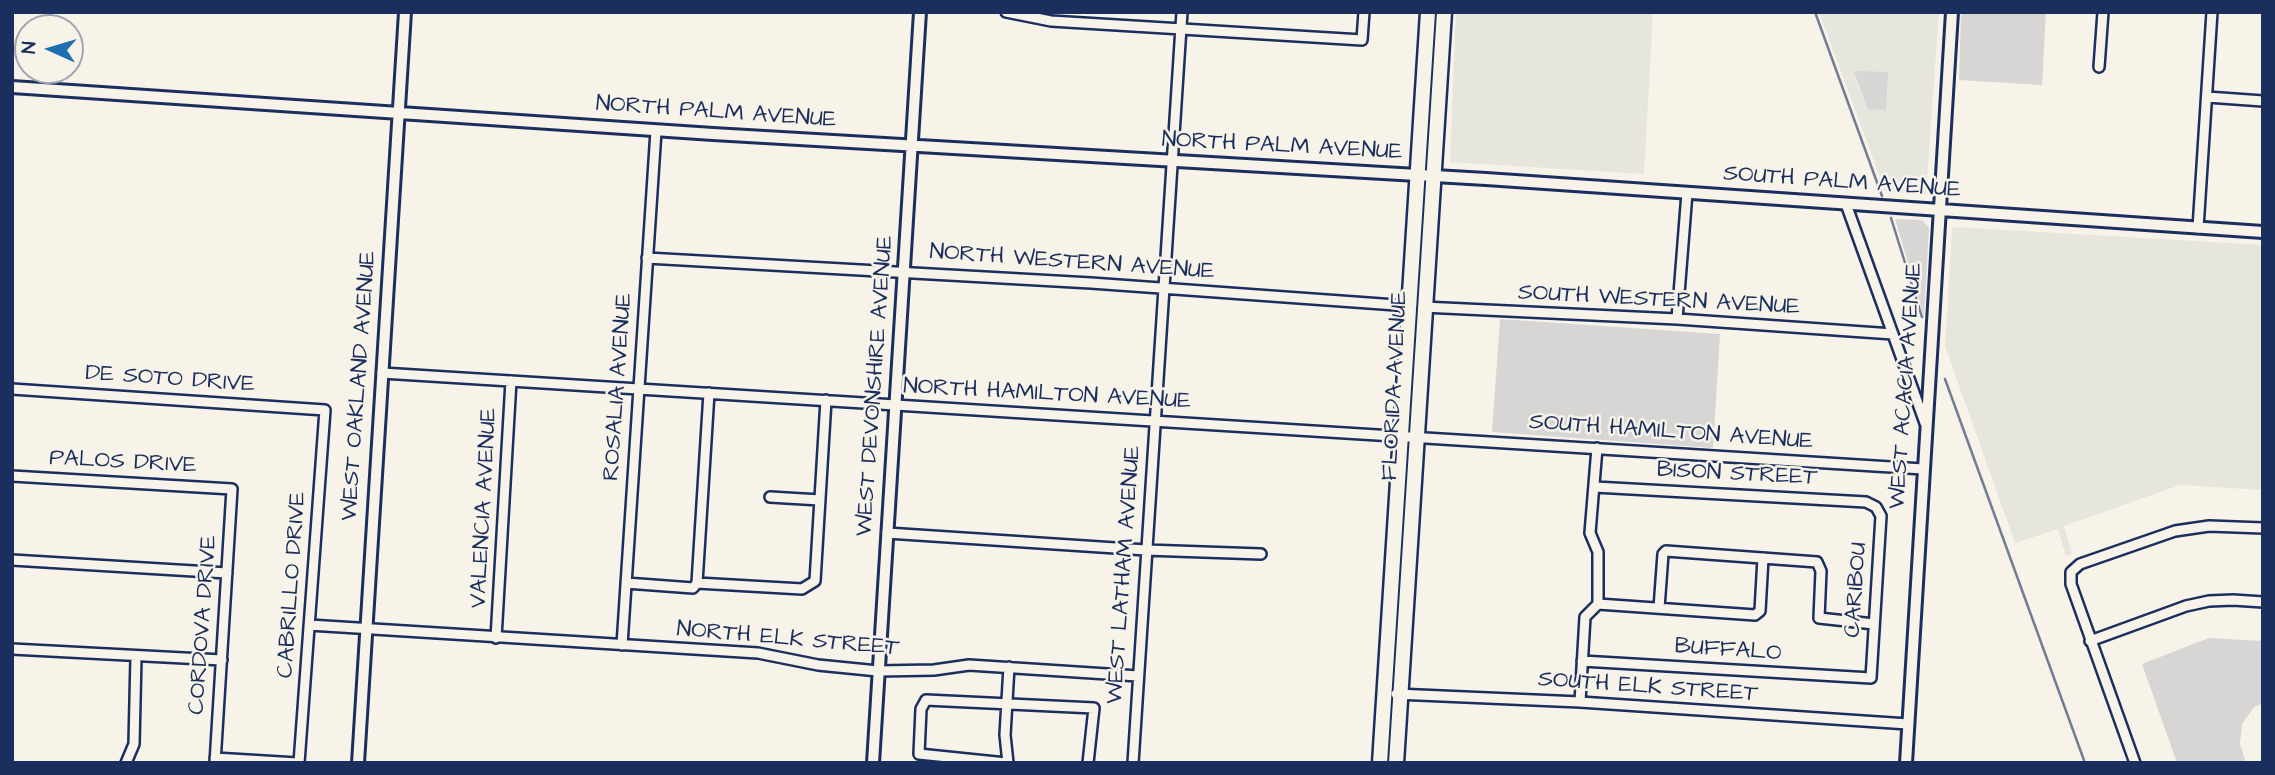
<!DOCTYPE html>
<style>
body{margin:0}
#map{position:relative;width:2275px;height:775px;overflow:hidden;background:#f7f3e8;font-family:"Architects Daughter",sans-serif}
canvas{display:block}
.frame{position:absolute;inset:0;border:14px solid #1b2f5e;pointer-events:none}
.north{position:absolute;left:14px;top:14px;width:70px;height:70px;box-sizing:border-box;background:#f7f3e8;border:2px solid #9fa5b1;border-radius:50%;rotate:274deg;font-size:19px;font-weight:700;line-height:28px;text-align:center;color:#1b2f5e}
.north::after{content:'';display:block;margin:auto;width:24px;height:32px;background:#1f6fb2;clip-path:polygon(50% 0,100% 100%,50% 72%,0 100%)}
</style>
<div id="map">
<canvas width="2275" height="775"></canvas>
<div class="frame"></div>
<div class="north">N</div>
</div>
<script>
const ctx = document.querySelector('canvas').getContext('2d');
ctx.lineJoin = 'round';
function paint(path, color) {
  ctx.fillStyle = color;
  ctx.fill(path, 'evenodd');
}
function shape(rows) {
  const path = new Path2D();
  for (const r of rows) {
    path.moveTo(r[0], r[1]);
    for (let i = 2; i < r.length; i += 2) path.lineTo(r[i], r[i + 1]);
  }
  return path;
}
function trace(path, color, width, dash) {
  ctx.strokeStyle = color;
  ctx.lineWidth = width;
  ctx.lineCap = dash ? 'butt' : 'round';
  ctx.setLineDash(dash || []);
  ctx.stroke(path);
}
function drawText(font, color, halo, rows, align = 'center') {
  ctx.font = font + ' "Architects Daughter",sans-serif';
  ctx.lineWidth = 5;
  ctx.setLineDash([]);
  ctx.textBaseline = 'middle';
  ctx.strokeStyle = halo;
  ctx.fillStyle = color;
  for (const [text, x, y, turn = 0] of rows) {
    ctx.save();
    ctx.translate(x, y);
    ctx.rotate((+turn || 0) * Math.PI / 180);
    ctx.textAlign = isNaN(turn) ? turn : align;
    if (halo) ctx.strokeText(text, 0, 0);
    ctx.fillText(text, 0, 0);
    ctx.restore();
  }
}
paint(shape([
 [1456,12,1653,12,1644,174,1450,162],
 [1819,12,1939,12,1926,194,1885,191],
 [1955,227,2263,245,2263,490,2180,485,2064,526,2072,554,2066,556,2058,529,2015,543,1945,346,1952,229]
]), '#e6e5de');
paint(shape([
 [1961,12,2046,12,2042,85,1959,80],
 [1854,71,1888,72,1886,110,1868,109],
 [1895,219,1922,220,1929,228,1924,317],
 [1500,319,1720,334,1713,448,1492,432],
 [2209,638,2263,641,2263,703,2254,707,2242,724,2240,744,2246,763,2177,763,2142,664]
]), '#d7d6d4');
trace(shape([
 [1815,12,1882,196],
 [1891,218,1922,317],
 [1945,379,2085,763]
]), '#727c95', 2.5);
const minor = shape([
 [1006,12,1051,21,1362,40,1364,12],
 [2099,67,2103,12],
 [2207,97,2263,101],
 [1846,204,1925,423],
 [2198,228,2212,12],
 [647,258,1091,283,1410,306],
 [1423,307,1677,319,1893,334],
 [1677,319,1687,193],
 [382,373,1923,469],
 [12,389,325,410,299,763],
 [12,476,232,489,215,763],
 [770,497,820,500],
 [887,533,1146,550,1261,554],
 [12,560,227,573],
 [626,583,693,588,697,583,802,589,815,581,826,400],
 [697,583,709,393],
 [1598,604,1755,615,1760,611,1763,558],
 [1659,608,1663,554,1666,551,1817,562,1821,571,1819,618,1874,624],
 [309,625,758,653,818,665,878,671,934,670,969,665,1138,676],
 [496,638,511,381],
 [2090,641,2186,606,2209,601,2233,600,2263,602],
 [622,645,656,131],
 [12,649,222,660],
 [1582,661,1871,678,1881,516,1876,507,1866,502,1595,487],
 [1396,694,1580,702,1908,724],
 [1580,702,1585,617,1598,604,1598,552,1590,533,1597,448],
 [215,758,297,763],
 [126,763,134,744,136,657],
 [1006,763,919,754,921,709,926,700,1094,708,1088,763],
 [1008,763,1005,735,1009,667],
 [1133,763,1182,12],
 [2135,763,2071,584,2071,572,2080,564,2175,531,2209,526,2263,528]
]);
const tertiary = shape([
 [12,87,713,134,1486,179,2263,232],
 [358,763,405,12],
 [873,763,920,12],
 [1906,763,1952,12]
]);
const primary = shape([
 [1380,763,1428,12],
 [1396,763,1444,12]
]);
trace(minor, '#1b2f5e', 14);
trace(tertiary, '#1b2f5e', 16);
trace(primary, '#1b2f5e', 19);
trace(minor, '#f7f3e8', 9);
trace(tertiary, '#f7f3e8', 10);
trace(primary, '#f7f3e8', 14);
drawText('23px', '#1b2f5e', '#f7f3e8', [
 ["NORTH PALM AVENUE",716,113,4],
 ["NORTH PALM AVENUE",1282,147,3],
 ["SOUTH PALM AVENUE",1842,183,4],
 ["NORTH WESTERN AVENUE",1072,263,4],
 ["SOUTH WESTERN AVENUE",1659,301,3],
 ["DE SOTO DRIVE",170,380,4],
 ["WEST OAKLAND AVENUE",360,386,-86],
 ["WEST DEVONSHIRE AVENUE",876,386,-86],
 ["FLORIDA AVENUE",1396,386,-87],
 ["WEST ACACIA AVENUE",1907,386,-86],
 ["ROSALIA AVENUE",619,387,-86],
 ["NORTH HAMILTON AVENUE",1047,395,3],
 ["SOUTH HAMILTON AVENUE",1671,433,4],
 ["PALOS DRIVE",123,463,3],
 ["BISON STREET",1737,475,3],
 ["VALENCIA AVENUE",485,508,-87],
 ["WEST LATHAM AVENUE",1125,575,-86],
 ["CABRILLO DRIVE",293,585,-86],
 ["CARIBOU",1857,590,-86],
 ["CORDOVA DRIVE",204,625,-86],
 ["NORTH ELK STREET",788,640,5],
 ["BUFFALO",1728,651,4],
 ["SOUTH ELK STREET",1648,688,4]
]);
</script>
